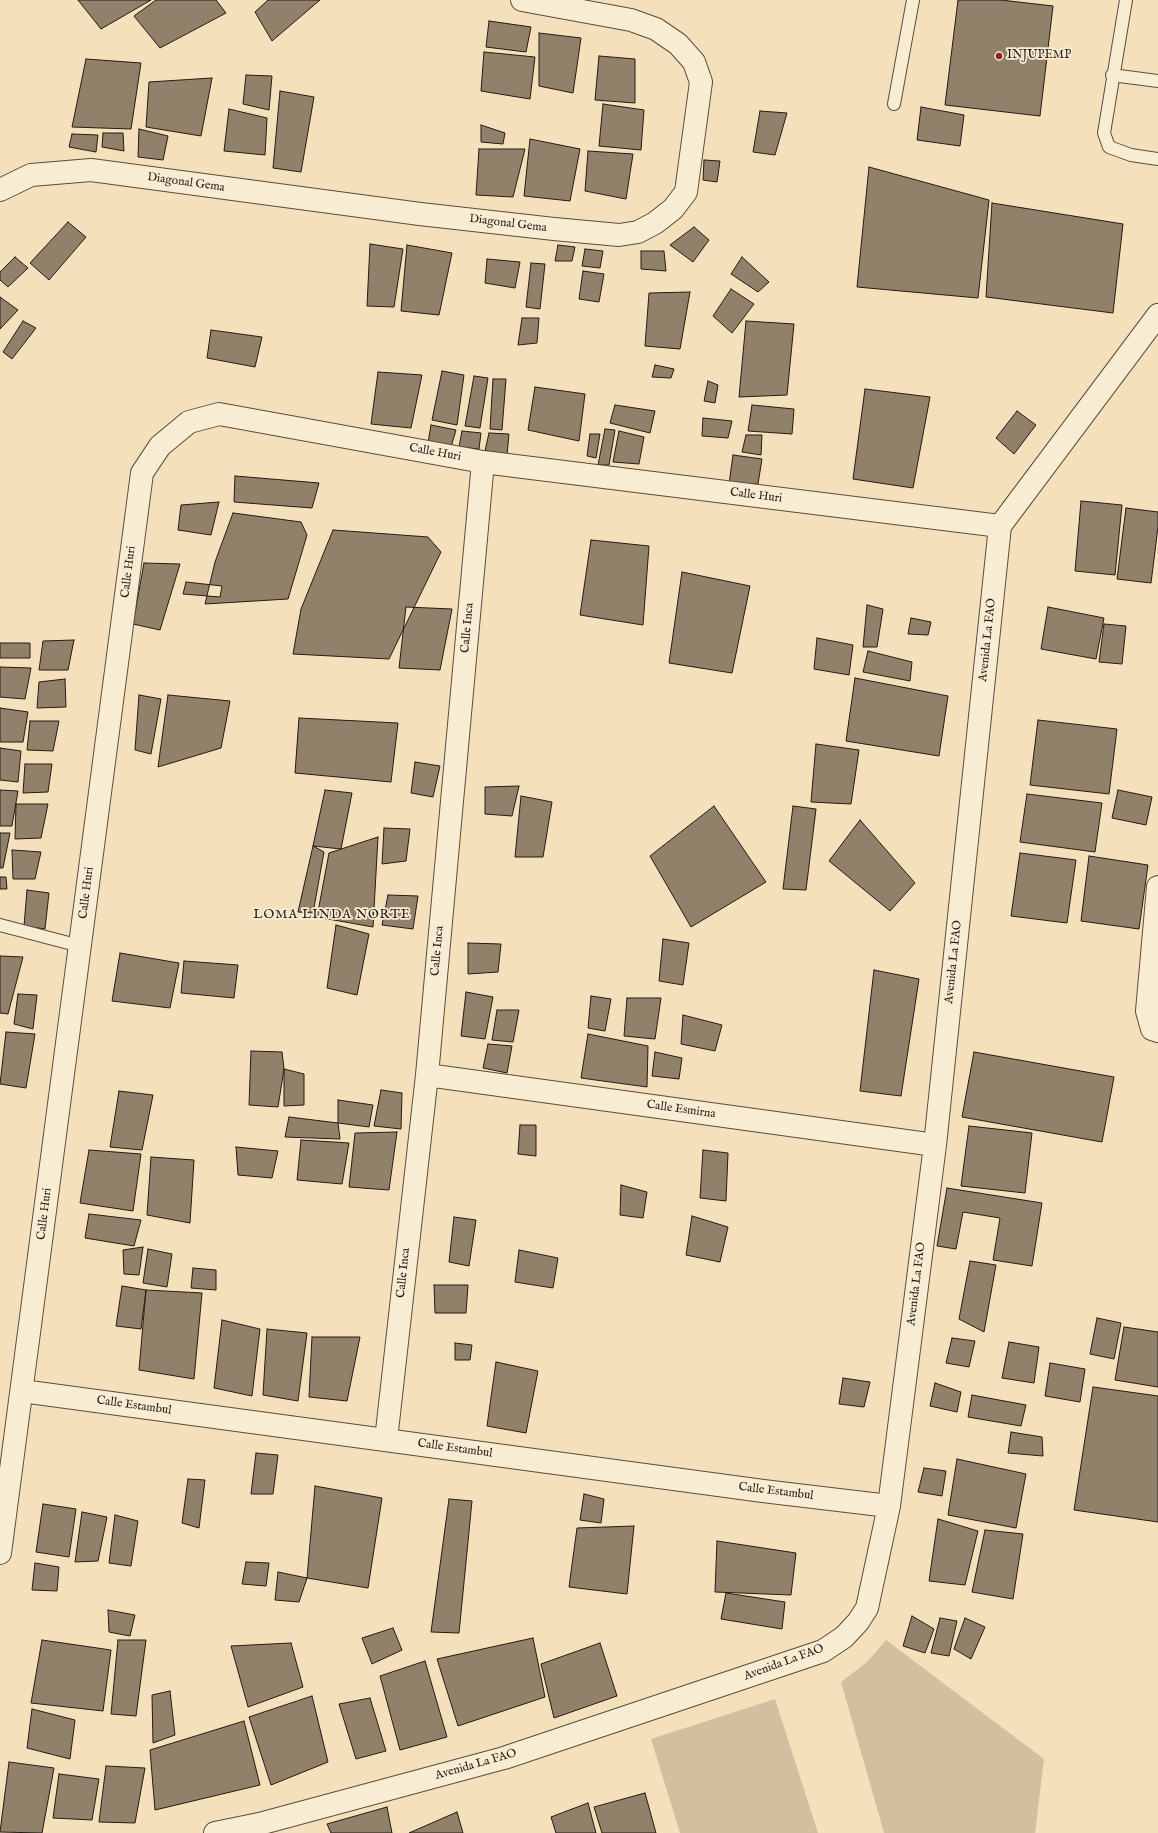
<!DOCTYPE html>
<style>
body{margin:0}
canvas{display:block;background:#f4e1bc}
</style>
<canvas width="1158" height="1833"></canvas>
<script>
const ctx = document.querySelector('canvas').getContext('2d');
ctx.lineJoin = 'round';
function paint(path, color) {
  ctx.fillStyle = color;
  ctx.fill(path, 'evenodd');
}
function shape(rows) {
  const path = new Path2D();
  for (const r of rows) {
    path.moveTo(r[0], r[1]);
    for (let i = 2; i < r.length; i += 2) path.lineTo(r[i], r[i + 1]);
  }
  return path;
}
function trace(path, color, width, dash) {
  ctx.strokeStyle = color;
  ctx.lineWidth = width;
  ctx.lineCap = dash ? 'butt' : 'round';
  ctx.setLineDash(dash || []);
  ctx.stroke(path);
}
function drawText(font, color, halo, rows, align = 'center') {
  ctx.font = font + ' "IM FELL English",serif';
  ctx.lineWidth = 3.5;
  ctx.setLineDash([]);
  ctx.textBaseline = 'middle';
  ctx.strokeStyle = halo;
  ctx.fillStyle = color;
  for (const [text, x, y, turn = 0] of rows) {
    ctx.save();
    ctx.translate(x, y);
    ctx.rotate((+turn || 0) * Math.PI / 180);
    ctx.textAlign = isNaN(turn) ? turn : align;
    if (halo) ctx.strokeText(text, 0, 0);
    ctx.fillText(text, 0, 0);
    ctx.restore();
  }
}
paint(shape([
 [886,1640,1044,1759,1035,1833,884,1833,841,1682,867,1662],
 [775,1699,818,1833,680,1833,651,1739]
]), '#d1bf9f');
const building = shape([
 [78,0,151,0,101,29,78,0],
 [156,0,216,0,226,13,160,48,134,16,156,0],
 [268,0,320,0,272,41,255,12,268,0],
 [958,0,1001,0,1053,6,1040,116,945,105,958,0],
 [489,21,531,27,526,52,486,47,489,21],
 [539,33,581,38,573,93,539,86,539,33],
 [484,52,535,57,530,99,481,91,484,52],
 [599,56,635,59,635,103,595,100,599,56],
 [86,59,141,63,131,129,72,127,86,59],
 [246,75,272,76,269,110,243,104,246,75],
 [212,78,201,136,146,127,149,82,212,78],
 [280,91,314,97,301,172,273,168,280,91],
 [603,104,644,110,641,150,599,146,603,104],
 [921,107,964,115,960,146,917,140,921,107],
 [229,109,267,118,265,155,224,151,229,109],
 [760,111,787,113,775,155,753,152,760,111],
 [481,125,505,133,503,144,481,142,481,125],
 [139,129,168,136,163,160,138,157,139,129],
 [103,133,123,133,124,151,102,147,103,133],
 [72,134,98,135,96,152,69,147,72,134],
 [530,139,580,149,570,201,524,196,530,139],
 [479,149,525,149,513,197,476,195,479,149],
 [588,151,633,154,626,199,585,191,588,151],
 [704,160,720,161,717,182,703,180,704,160],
 [869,167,989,200,978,298,857,287,869,167],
 [992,203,1123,224,1113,313,986,297,992,203],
 [68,222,86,237,49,280,30,263,68,222],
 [694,227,709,240,693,262,670,245,694,227],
 [370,244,403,249,394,307,367,306,370,244],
 [407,245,452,253,439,315,401,311,407,245],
 [558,245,575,247,572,261,555,261,558,245],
 [585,249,603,251,600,268,582,266,585,249],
 [641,251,664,251,666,271,641,269,641,251],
 [15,257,28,268,8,287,0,280,0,272,15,257],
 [742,257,769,282,758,292,731,274,742,257],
 [487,259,520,262,515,288,485,283,487,259],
 [531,263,545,264,540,309,526,307,531,263],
 [583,271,604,274,599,302,579,299,583,271],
 [731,289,754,304,732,333,713,316,731,289],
 [690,292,680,349,645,346,649,293,690,292],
 [0,297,18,310,0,329,0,297],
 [522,318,539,318,537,343,518,345,522,318],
 [23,321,36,328,12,359,3,352,23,321],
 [746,321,794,324,787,395,739,397,746,321],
 [211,330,262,337,255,367,207,358,211,330],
 [655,365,674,369,671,378,652,377,655,365],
 [442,371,464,375,457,425,432,420,442,371],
 [378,372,422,375,411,428,371,424,378,372],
 [474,376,488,378,480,428,465,426,474,376],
 [493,379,506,379,502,430,490,429,493,379],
 [708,381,718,385,715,403,704,401,708,381],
 [535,387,585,394,579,441,528,430,535,387],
 [865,389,930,397,913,488,853,479,865,389],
 [615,405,655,411,650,433,610,423,615,405],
 [752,405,794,409,792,434,748,431,752,405],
 [1017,411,1036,425,1014,454,996,438,1017,411],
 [703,418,732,421,728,438,702,436,703,418],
 [431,425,456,430,451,447,428,443,431,425],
 [605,429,615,430,609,465,598,465,605,429],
 [462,431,481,433,479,449,459,447,462,431],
 [619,431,644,437,639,464,613,462,619,431],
 [489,433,509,434,507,455,485,451,489,433],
 [590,434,600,434,596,458,587,456,590,434],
 [746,435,762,435,761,455,742,452,746,435],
 [733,455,762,459,758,484,729,484,733,455],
 [235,476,319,483,312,508,234,502,235,476],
 [1081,501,1122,505,1115,575,1075,571,1081,501],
 [219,502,211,535,178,530,181,505,219,502],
 [1126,508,1158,512,1158,527,1151,583,1117,579,1126,508],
 [233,513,301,522,307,535,288,599,205,604,215,562,233,513],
 [333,530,428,537,441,552,389,659,293,654,301,609,333,530],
 [591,540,649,546,643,625,580,615,591,540],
 [144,563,180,564,160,630,133,624,144,563],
 [682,572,750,586,732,673,669,663,682,572],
 [186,582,222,586,220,597,183,594,186,582],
 [867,605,883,609,877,647,863,647,867,605],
 [406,607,452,609,440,670,399,668,406,607],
 [1048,607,1104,618,1096,659,1041,649,1048,607],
 [911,618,931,622,928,635,908,634,911,618],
 [1104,624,1126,626,1122,664,1099,662,1104,624],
 [817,638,853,645,849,675,814,669,817,638],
 [74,640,68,670,39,670,43,641,74,640],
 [0,643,30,643,30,658,0,658,0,643],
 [868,651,912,662,910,681,863,672,868,651],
 [0,667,31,668,25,699,0,697,0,667],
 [855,678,948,696,939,756,846,741,855,678],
 [65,679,66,707,37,708,39,682,65,679],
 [139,695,161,699,151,754,135,750,139,695],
 [168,695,230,701,221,748,158,767,168,695],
 [0,708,28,712,23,742,0,742,0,708],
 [299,718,398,723,391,782,295,773,299,718],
 [1038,720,1117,729,1109,794,1030,785,1038,720],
 [30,721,59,721,53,751,27,750,30,721],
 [816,744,859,750,851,804,811,802,816,744],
 [0,748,21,751,18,782,0,780,0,748],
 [415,762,440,766,433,797,411,793,415,762],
 [25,764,52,764,48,792,23,793,25,764],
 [519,786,512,816,485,814,485,787,519,786],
 [0,790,18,791,12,826,0,826,0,790],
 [325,790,352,793,341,849,313,846,325,790],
 [1118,790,1152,797,1146,825,1112,818,1118,790],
 [1027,794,1102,803,1095,852,1020,842,1027,794],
 [521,796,552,802,543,857,515,857,521,796],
 [16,804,48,804,41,838,15,839,16,804],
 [714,806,766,882,691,927,650,856,714,806],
 [793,806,816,809,806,890,783,889,793,806],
 [860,820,915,883,890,911,829,861,860,820],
 [384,828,410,829,406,861,382,864,384,828],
 [0,833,10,833,3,868,0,868,0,833],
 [378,837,373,927,317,917,329,853,378,837],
 [313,846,324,852,313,913,298,912,313,846],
 [12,850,41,852,35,879,13,879,12,850],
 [1020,853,1076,860,1067,923,1011,916,1020,853],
 [1089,856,1148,865,1139,929,1081,921,1089,856],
 [0,877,6,877,7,889,0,889,0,877],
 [27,890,49,893,45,929,24,926,27,890],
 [388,895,418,896,413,929,382,925,388,895],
 [336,925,369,934,357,995,327,988,336,925],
 [663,939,689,943,683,985,659,981,663,939],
 [468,943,501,944,498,972,468,974,468,943],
 [120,953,179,963,170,1008,112,1001,120,953],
 [0,956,23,957,8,1014,0,1013,0,956],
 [184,961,238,965,234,998,181,993,184,961],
 [874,970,919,979,901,1096,860,1091,874,970],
 [466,992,493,997,485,1039,461,1036,466,992],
 [18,994,37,995,33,1029,14,1024,18,994],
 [591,996,611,999,605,1031,588,1028,591,996],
 [627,998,661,998,655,1039,624,1036,627,998],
 [497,1010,519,1010,513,1042,492,1040,497,1010],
 [683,1015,722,1025,715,1051,681,1044,683,1015],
 [6,1032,35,1034,26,1088,0,1084,6,1032],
 [588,1034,648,1046,647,1087,581,1078,588,1034],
 [488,1044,512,1046,507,1073,483,1068,488,1044],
 [251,1051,282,1052,284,1069,278,1107,249,1105,251,1051],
 [655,1052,682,1058,679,1079,652,1076,655,1052],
 [974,1052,1114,1077,1102,1142,962,1117,974,1052],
 [284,1069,304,1074,304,1105,284,1106,284,1069],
 [381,1090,402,1093,401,1129,374,1126,381,1090],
 [119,1091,153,1095,142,1150,110,1147,119,1091],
 [338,1100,373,1105,369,1127,338,1123,338,1100],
 [289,1117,338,1123,340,1139,285,1137,289,1117],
 [520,1125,536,1125,536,1156,518,1154,520,1125],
 [969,1126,1032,1133,1025,1193,961,1186,969,1126],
 [397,1132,389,1190,349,1187,355,1133,397,1132],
 [301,1140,349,1143,342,1184,297,1180,301,1140],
 [236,1147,278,1151,272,1178,238,1175,236,1147],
 [89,1150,141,1154,133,1211,80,1203,89,1150],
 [703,1150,728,1153,726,1201,700,1198,703,1150],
 [151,1157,194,1160,190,1223,147,1215,151,1157],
 [621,1185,647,1192,643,1218,620,1215,621,1185],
 [947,1188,1042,1203,1032,1266,993,1260,1000,1218,963,1212,956,1249,937,1246,947,1188],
 [89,1214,141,1220,134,1246,85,1238,89,1214],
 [692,1216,728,1227,720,1262,686,1255,692,1216],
 [454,1217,476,1220,469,1266,449,1262,454,1217],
 [143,1247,139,1275,124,1274,123,1250,143,1247],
 [148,1249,172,1254,167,1287,143,1283,148,1249],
 [519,1250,558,1258,553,1288,515,1282,519,1250],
 [970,1261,996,1265,984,1332,959,1319,970,1261],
 [193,1268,216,1270,216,1290,191,1288,193,1268],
 [434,1285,468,1285,466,1313,435,1313,434,1285],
 [122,1286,146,1290,141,1329,116,1326,122,1286],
 [146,1290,202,1293,194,1379,139,1370,146,1290],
 [1097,1318,1121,1323,1114,1359,1090,1354,1097,1318],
 [222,1320,260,1329,252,1396,214,1388,222,1320],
 [1124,1327,1158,1332,1158,1387,1115,1380,1124,1327],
 [267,1329,307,1333,298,1401,263,1395,267,1329],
 [312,1337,360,1337,347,1401,309,1397,312,1337],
 [952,1338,975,1341,969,1367,946,1363,952,1338],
 [1009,1342,1039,1347,1034,1383,1002,1378,1009,1342],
 [455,1343,472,1345,470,1360,455,1360,455,1343],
 [496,1362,538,1371,526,1433,487,1426,496,1362],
 [1050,1363,1085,1369,1080,1402,1045,1396,1050,1363],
 [843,1378,870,1382,864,1407,839,1404,843,1378],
 [935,1383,961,1392,957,1412,930,1406,935,1383],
 [1093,1387,1158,1396,1158,1522,1074,1510,1093,1387],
 [972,1395,1026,1405,1021,1426,968,1417,972,1395],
 [1011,1432,1042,1437,1043,1456,1008,1453,1011,1432],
 [256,1453,278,1455,273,1494,251,1494,256,1453],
 [957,1459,1026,1474,1016,1528,948,1515,957,1459],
 [924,1468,946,1471,942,1496,918,1492,924,1468],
 [188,1479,205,1480,199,1528,182,1523,188,1479],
 [315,1486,382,1498,368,1588,307,1578,315,1486],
 [584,1494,604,1499,601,1523,580,1520,584,1494],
 [449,1499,472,1501,459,1633,431,1632,449,1499],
 [43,1504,76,1509,69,1557,36,1552,43,1504],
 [82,1512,107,1517,98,1561,75,1562,82,1512],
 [115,1515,138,1521,131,1566,109,1563,115,1515],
 [938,1519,978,1531,965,1585,929,1581,938,1519],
 [634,1526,627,1594,569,1587,577,1528,634,1526],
 [985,1530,1023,1534,1013,1599,972,1592,985,1530],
 [717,1541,796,1553,791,1595,715,1592,717,1541],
 [246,1562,269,1563,266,1586,242,1584,246,1562],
 [35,1563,59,1567,57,1591,32,1590,35,1563],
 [278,1572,307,1578,299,1602,275,1600,278,1572],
 [726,1593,785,1602,782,1629,721,1619,726,1593],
 [108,1610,135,1615,130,1636,109,1632,108,1610],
 [912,1616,934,1629,925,1653,903,1646,912,1616],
 [940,1618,957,1621,949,1656,931,1653,940,1618],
 [965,1618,985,1627,971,1659,954,1649,965,1618],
 [393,1628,402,1650,372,1664,362,1638,393,1628],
 [533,1638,545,1697,458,1726,437,1659,533,1638],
 [42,1640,111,1650,103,1711,31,1703,42,1640],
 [118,1640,146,1640,136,1716,111,1714,118,1640],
 [291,1643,303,1687,248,1707,231,1646,291,1643],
 [600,1643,617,1696,554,1718,541,1664,600,1643],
 [425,1661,447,1737,400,1750,380,1676,425,1661],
 [170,1691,175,1735,153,1743,152,1695,170,1691],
 [312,1696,328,1762,271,1785,249,1717,312,1696],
 [370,1698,386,1751,356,1759,339,1704,370,1698],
 [32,1709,75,1720,70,1759,27,1748,32,1709],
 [244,1721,260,1785,155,1810,150,1750,244,1721],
 [9,1762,54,1768,42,1833,0,1832,9,1762],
 [106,1766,145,1768,135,1823,99,1822,106,1766],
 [59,1774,99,1779,92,1820,53,1818,59,1774],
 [645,1793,656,1833,602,1833,594,1807,645,1793],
 [588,1803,596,1833,556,1833,551,1817,588,1803],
 [387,1807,392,1833,331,1833,327,1824,387,1807],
 [457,1812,463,1833,409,1833,457,1812]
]);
paint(building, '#91816b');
trace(building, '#261a14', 1);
const lane = shape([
 [1126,0,1104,133,1109,147,1131,155,1158,159],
 [1112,75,1158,81],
 [894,104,913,0],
 [0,925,80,946]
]);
const street = shape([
 [0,190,31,175,91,170,420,214,554,229,619,235,638,232,655,223,673,209,686,192,701,82,694,62,678,44,656,29,631,20,522,0],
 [1158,887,1147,1011,1152,1029,1158,1031],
 [427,1075,935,1145],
 [22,1391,763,1491,889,1506],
 [386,1440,427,1075,483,462],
 [0,1553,142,473,160,446,189,422,219,414,483,462,1000,526],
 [215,1833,259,1824,504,1758,823,1651,844,1637,858,1622,867,1608,889,1506,935,1145,1000,526,1158,315]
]);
trace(lane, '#5a4c3e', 14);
trace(street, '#5a4c3e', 24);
trace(lane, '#f8ecd3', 12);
trace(street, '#f8ecd3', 22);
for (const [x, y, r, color] of [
 [999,56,4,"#8f2418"]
]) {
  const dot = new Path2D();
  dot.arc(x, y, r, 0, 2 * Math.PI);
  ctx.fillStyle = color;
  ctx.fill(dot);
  trace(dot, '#f8ecd3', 1.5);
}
drawText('12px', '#261a14', '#f8ecd3', [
 ["INJUPEMP",1007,56]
], 'left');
drawText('12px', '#261a14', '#f8ecd3', [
 ["Diagonal Gema",186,183,8],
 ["Diagonal Gema",508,224,7],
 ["Calle Huri",435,453,10],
 ["Calle Huri",756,496,7],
 ["Calle Huri",129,572,-83],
 ["Calle Inca",468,628,-85],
 ["Avenida La FAO",988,640,-84],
 ["Calle Huri",87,893,-83],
 ["Calle Inca",438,951,-85],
 ["Avenida La FAO",954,962,-84],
 ["Calle Esmirna",681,1110,8],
 ["Calle Huri",45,1214,-83],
 ["Calle Inca",404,1273,-84],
 ["Avenida La FAO",917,1284,-83],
 ["Calle Estambul",134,1406,8],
 ["Calle Estambul",455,1449,8],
 ["Calle Estambul",776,1492,7],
 ["Avenida La FAO",784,1663,-20],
 ["Avenida La FAO",476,1765,-16]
]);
ctx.letterSpacing = '1px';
drawText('13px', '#261a14', '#f8ecd3', [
 ["LOMA LINDA NORTE",332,915]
]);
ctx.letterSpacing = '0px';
</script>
